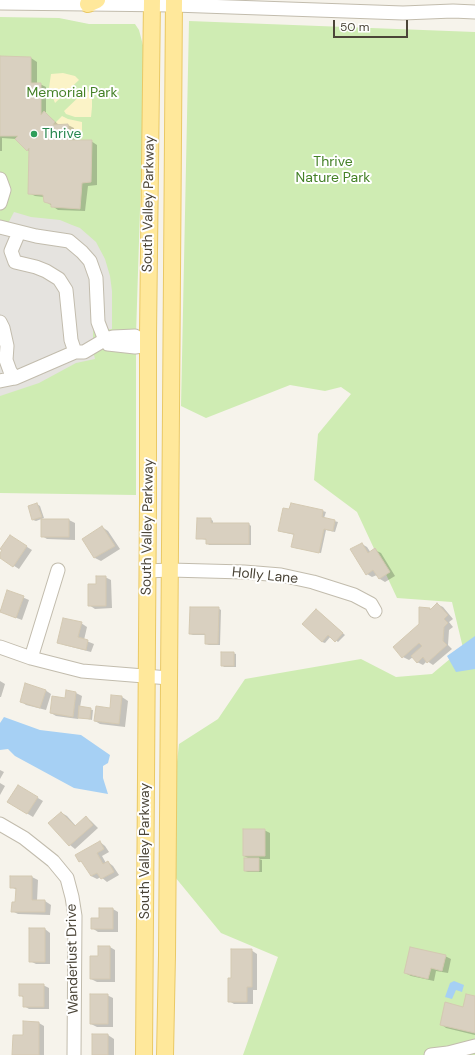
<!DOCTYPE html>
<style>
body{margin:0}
#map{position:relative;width:475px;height:1055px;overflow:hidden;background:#f6f3eb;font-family:"DM Sans",sans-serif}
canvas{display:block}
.scale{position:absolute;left:333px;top:20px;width:75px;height:18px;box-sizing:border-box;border:2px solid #4b4538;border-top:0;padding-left:5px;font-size:12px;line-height:14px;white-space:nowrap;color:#4b4538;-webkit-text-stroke:3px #fff;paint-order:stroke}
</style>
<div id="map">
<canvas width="475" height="1055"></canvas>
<div class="scale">50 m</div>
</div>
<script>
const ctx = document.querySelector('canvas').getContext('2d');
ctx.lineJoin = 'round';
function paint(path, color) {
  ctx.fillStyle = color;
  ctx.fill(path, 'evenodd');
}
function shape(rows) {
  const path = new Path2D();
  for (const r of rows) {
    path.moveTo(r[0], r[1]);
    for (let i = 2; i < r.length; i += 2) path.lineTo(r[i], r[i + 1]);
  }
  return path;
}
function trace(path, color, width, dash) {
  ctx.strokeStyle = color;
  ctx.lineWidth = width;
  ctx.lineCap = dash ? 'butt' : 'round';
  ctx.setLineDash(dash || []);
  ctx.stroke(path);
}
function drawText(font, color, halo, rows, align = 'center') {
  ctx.font = font + ' "DM Sans",sans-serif';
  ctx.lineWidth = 4;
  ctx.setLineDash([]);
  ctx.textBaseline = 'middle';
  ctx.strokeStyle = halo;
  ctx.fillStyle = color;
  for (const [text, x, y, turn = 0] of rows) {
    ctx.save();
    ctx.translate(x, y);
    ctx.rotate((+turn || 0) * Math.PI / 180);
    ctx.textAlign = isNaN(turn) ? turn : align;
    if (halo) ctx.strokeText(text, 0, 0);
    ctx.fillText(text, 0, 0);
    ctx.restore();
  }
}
paint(shape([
 [0,17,59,18,89,24,135,24,139,30,145,53,136,335,136,495,0,493],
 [189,21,475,32,475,1055,243,1055,278,957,221,933,175,877,175,780,179,744,218,719,245,679,361,659,396,677,432,674,463,648,452,602,397,598,357,512,314,480,318,434,351,394,341,387,325,391,290,385,206,418,181,406]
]), '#cfecb3');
paint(shape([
 [63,73,75,76,79,80,55,103,49,88,51,74],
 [87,89,92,98,92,107,91,117,75,117,66,114,64,111],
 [62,116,68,119,82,122,82,131,69,131,68,124,53,125]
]), '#fbf3c7');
paint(shape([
 [14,212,31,217,60,220,72,225,80,228,96,242,105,259,110,276,112,291,112,329,93,330,93,351,95,359,76,363,39,383,0,396,0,235,4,231]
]), '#e5e3df');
paint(shape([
 [475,636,475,669,456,672,447,656],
 [4,717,40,730,81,735,110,755,108,763,103,766,103,778,108,794,74,788,15,756,8,749,0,750,0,723],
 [454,981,464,985,462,992,456,990,452,999,445,997,450,983]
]), '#a6d0f4');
paint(shape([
 [0,57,31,58,37,62,37,84,40,84,46,87,46,113,60,126,68,125,74,128,75,141,91,141,97,145,97,185,88,186,85,211,58,210,45,201,44,197,35,196,29,193,30,152,16,139,2,138,2,151,0,151],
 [37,504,40,506,44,518,36,521,33,520],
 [292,504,323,511,326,512,324,518,338,522,335,532,326,530,321,553,295,548,295,535,282,532],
 [211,519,213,521,213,524,249,524,251,526,251,545,209,545,207,543,207,540,197,538],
 [42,520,69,520,75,523,75,540,47,539,42,536],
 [102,527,108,531,120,549,101,561,95,558,84,539],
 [16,540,32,550,19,569,0,557,3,550],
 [362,544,367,547,371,553,375,550,381,553,395,576,385,582,380,579,377,575,372,577,367,574],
 [105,577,111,580,112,608,95,609,89,605,97,585],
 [8,591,29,600,22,620,1,612],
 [437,604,443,607,453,619,449,622,453,627,449,630,448,645,452,649,433,665,427,661,423,665,417,662,413,657,409,660,403,657,394,647,420,625,429,609,431,610],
 [218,608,221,610,220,645,209,645,206,644,206,635,193,635,190,634],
 [319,612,345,635,338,642,331,636,325,643,322,642],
 [81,623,87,627,84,640,94,644,91,652,64,645,58,642],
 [233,653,236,654,236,667,224,667,222,665],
 [0,681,5,684,1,697,0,697],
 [45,690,51,694,46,710,26,705,21,701],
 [67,692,76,693,82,696,80,707,93,710,92,720,79,717,78,719,56,716,51,713,66,699],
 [112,696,122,697,128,701,125,727,100,724,95,721,111,709],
 [0,770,4,772,0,779],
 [0,783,5,786,0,795],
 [18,786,43,801,33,817,8,802],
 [62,813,67,816,76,826,86,817,91,821,98,828,75,849,70,845,50,823],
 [264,830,270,833,270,859,259,859,262,860,262,872,248,872,245,871,250,859,244,856],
 [100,842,105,846,109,852,102,856,106,863,108,862,113,866,119,875,107,882,101,877,97,879,91,876,85,864,80,861],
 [32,877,38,880,37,901,45,901,51,905,50,915,18,914,12,911,16,903,17,890,11,887],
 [113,909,118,912,118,932,98,932,92,928,100,919],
 [45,929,50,933,50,964,36,964,30,961],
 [110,947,115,950,115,982,97,982,91,979,99,956],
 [251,950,257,954,257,990,253,990,253,1004,234,1004,229,1001,232,979],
 [445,956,451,959,448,973,436,971,434,981,411,976,405,973],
 [43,985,49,988,49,1009,29,1009,24,1006,24,998,20,995],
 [107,995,113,998,113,1027,97,1027,91,1024],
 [475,997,475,1035,446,1028,441,1024,463,1008],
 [39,1023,44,1026,44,1055,13,1055,24,1036],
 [93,1035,108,1035,114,1039,114,1055,93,1055]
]), '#0003');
const building = shape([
 [0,56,31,57,31,83,41,83,41,115,44,111,55,122,53,125,68,124,69,140,92,140,91,182,82,183,80,209,51,207,51,204,44,202,43,195,28,194,29,148,27,151,15,139,18,136,0,136,0,56],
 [37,503,42,517,32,520,28,506,37,503],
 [291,503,323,510,322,517,335,520,333,531,324,529,319,553,291,547,294,534,278,531,283,508,289,509,291,503],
 [197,518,211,518,211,523,249,523,249,544,206,544,206,539,196,539,197,518],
 [41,519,69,519,69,537,41,537,41,519],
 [102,526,115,546,94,558,82,539,102,526],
 [10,535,27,546,13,567,0,558,0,553,2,550,0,549,10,535],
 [362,543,368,553,375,548,390,572,379,579,373,570,366,575,350,549,362,543],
 [96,576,106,576,106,606,88,606,88,584,96,584,96,576],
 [7,590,24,596,16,618,0,612,7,590],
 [437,603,448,615,444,619,448,623,444,627,443,641,447,645,427,663,423,657,417,663,411,656,422,646,419,643,402,658,393,647,419,624,419,607,430,608,430,610,437,603],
 [190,607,219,607,218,644,205,644,205,634,189,634,190,607],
 [316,609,343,633,335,642,328,635,322,642,302,624,316,609],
 [63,618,82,622,78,637,88,640,86,650,57,643,63,618],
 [221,652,234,652,234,666,221,666,221,652],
 [25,683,46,690,40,708,20,702,25,683],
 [66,690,76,692,73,717,50,713,52,696,65,698,66,690],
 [111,695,122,696,119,724,94,721,96,706,110,708,111,695],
 [79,706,91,708,90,719,78,718,79,706],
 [18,785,38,797,27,814,7,802,18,785],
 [61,812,75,826,86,816,93,825,69,846,48,823,61,812],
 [243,829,265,829,265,856,243,856,243,829],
 [100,841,104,849,97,853,103,864,108,861,114,872,101,879,97,873,91,876,81,861,79,862,75,855,100,841],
 [244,858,259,858,259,871,244,871,244,858],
 [10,876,32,876,32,900,45,900,45,912,11,912,12,902,15,902,16,888,10,888,10,876],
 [99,908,113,908,113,929,91,929,91,918,99,918,99,908],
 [29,928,45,928,45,962,29,962,29,928],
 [98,946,110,946,110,979,90,979,90,956,98,956,98,946],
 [410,947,446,955,442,971,431,968,428,979,404,973,410,947],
 [231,949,252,949,252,987,247,987,247,1002,228,1002,228,978,231,978,231,949],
 [19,984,44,984,44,1007,23,1007,23,996,19,996,19,984],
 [90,994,108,994,108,1024,90,1024,90,994],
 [466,994,475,996,475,1033,440,1025,445,1002,463,1007,466,994],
 [23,1021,39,1022,39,1055,12,1055,13,1035,23,1035,23,1021],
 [92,1034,108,1034,108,1055,92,1055,92,1034]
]);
paint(building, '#d9d0c0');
trace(building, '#d4c9b2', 1);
const minor = shape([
 [0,3,174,5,403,13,453,11,475,12],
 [0,179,4,190,0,203],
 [0,227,36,236,69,241,82,252,90,261,96,278,98,322,103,335,108,344,135,347,149,345],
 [19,232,11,251,15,262,36,267,46,271,59,279,66,290,71,340,75,352,84,352,106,339,113,337,135,336,149,345],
 [0,322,3,328,7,346,6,360,10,371,15,378,75,352],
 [0,381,15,378],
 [147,571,170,570,244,572,281,575,313,582,354,595,371,604,375,611],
 [0,647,31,658,82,671,169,678],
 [31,658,58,570],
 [0,824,24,838,53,861,67,878,72,897,75,916,74,1055],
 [431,1055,448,1053,475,1046]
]);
const major = shape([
 [88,4,97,0],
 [144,1055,148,500,148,335,152,0],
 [165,1055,167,955,174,0]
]);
trace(minor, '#c2bcad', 15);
trace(major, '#eac965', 18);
trace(minor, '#fff', 13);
trace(major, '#ffe89b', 16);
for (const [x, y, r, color] of [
 [34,134,4,"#2e9e5b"]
]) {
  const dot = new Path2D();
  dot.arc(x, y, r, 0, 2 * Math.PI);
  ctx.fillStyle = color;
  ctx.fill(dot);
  trace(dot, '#fff', 1.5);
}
drawText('14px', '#448127', '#fff', [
 ["Memorial Park",72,93],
 ["Thrive",333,162],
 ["Nature Park",333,178]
]);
drawText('14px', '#27864d', '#fff', [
 ["Thrive",42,134]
], 'left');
drawText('14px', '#4b4538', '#fff', [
 ["South Valley Parkway",149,204,-89],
 ["South Valley Parkway",148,527,-89],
 ["Holly Lane",265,576,6],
 ["South Valley Parkway",145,851,-90],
 ["Wanderlust Drive",73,959,-91]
]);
</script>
